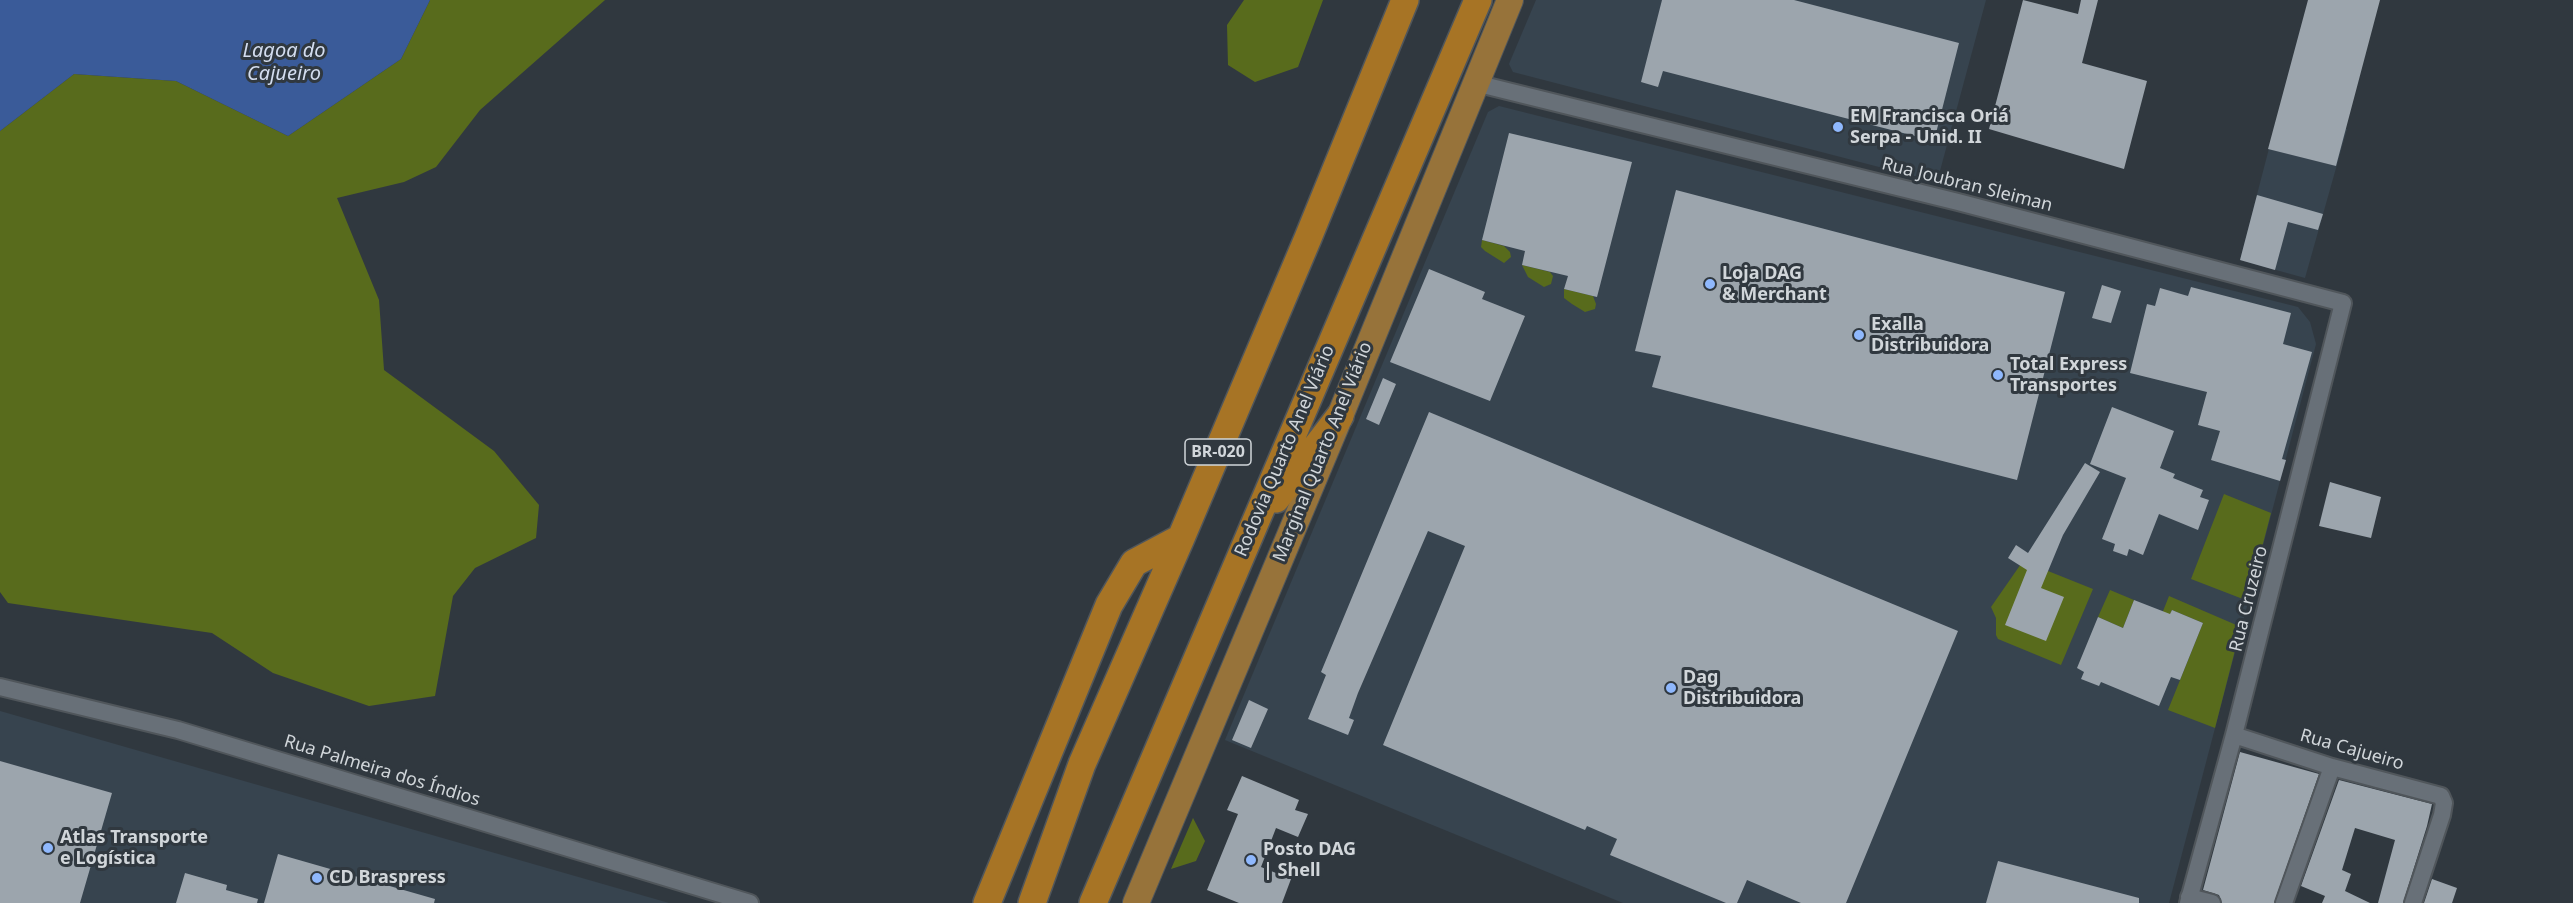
<!DOCTYPE html>
<meta charset="utf-8">
<style>
body{margin:0}
canvas{display:block;background:#30383f}
</style>
<canvas width="2573" height="903"></canvas>
<script>
const ctx = document.querySelector('canvas').getContext('2d');
ctx.lineJoin = 'round';
function paint(path, color) {
  ctx.fillStyle = color;
  ctx.fill(path, 'evenodd');
}
function shape(rows) {
  const path = new Path2D();
  for (const r of rows) {
    path.moveTo(r[0], r[1]);
    for (let i = 2; i < r.length; i += 2) path.lineTo(r[i], r[i + 1]);
  }
  return path;
}
function trace(path, color, width, dash) {
  ctx.strokeStyle = color;
  ctx.lineWidth = width;
  ctx.lineCap = dash ? 'butt' : 'round';
  ctx.setLineDash(dash || []);
  ctx.stroke(path);
}
function drawText(font, color, halo, rows, align = 'center') {
  ctx.font = font + ' "Noto Sans",sans-serif';
  ctx.lineWidth = 6;
  ctx.setLineDash([]);
  ctx.textBaseline = 'middle';
  ctx.strokeStyle = halo;
  ctx.fillStyle = color;
  for (const [text, x, y, turn = 0] of rows) {
    ctx.save();
    ctx.translate(x, y);
    ctx.rotate((+turn || 0) * Math.PI / 180);
    ctx.textAlign = isNaN(turn) ? turn : align;
    if (halo) ctx.strokeText(text, 0, 0);
    ctx.fillText(text, 0, 0);
    ctx.restore();
  }
}
paint(shape([
 [1536,0,1986,0,1937,182,1513,72,1509,64],
 [1499,106,2298,307,2310,322,2316,344,2169,903,1623,903,1225,740,1488,112],
 [2279,110,2347,129,2305,278,2240,260],
 [0,711,669,903,0,903]
]), '#37444f');
paint(shape([
 [430,0,605,0,480,110,436,167,404,182,337,198,379,300,384,370,494,451,539,505,536,538,475,568,453,596,435,696,369,706,273,673,212,633,8,603,0,592,0,131,74,74,176,81,288,136,401,59],
 [1244,0,1323,0,1298,67,1255,82,1228,65,1227,25],
 [1482,240,1504,246,1510,252,1511,257,1504,263,1485,251,1481,247],
 [1522,265,1550,272,1553,276,1551,284,1544,287,1528,277],
 [1564,289,1593,296,1596,304,1595,309,1585,312,1572,304,1564,298],
 [2224,494,2271,513,2248,601,2191,579],
 [2023,561,2093,589,2061,665,1998,639,1996,635,1996,618,1991,607],
 [2110,590,2134,600,2123,628,2098,617],
 [2169,596,2241,627,2215,728,2168,710,2203,623,2172,610,2150,662,2152,639],
 [1193,818,1205,841,1196,861,1171,869]
]), '#586b1c');
paint(shape([
 [0,0,430,0,401,59,288,136,176,81,74,74,0,131]
]), '#3a5b99');
paint(shape([
 [1662,0,1794,0,1959,43,1934,141,1663,71,1658,87,1641,82],
 [2023,0,2078,14,2081,0,2098,0,2082,63,2147,81,2124,169,1989,129],
 [2308,0,2380,0,2336,166,2268,149],
 [1509,133,1632,162,1597,297,1564,289,1568,276,1522,265,1525,251,1482,240],
 [1676,190,2065,292,2017,480,1652,387,1661,356,1635,351],
 [2257,195,2323,214,2318,230,2288,222,2275,270,2240,260],
 [1429,269,1485,292,1482,299,1525,316,1490,401,1390,362],
 [2102,285,2121,291,2111,323,2092,318],
 [2191,287,2291,313,2283,344,2312,352,2282,459,2286,460,2280,481,2211,460,2220,431,2198,425,2207,392,2130,373,2147,304,2155,306,2160,288,2188,296],
 [1383,378,1396,384,1379,425,1366,419],
 [2112,407,2174,431,2160,468,2175,474,2173,478,2203,490,2200,497,2209,500,2198,530,2159,514,2143,555,2129,549,2127,556,2113,551,2115,544,2102,539,2126,478,2090,464],
 [1429,412,1958,631,1846,903,1801,903,1747,880,1737,903,1726,903,1610,855,1617,839,1587,826,1585,830,1383,745,1465,546,1428,531,1358,693,1349,718,1354,720,1348,735,1308,719,1326,675,1321,672],
 [2085,463,2100,472,2063,535,2041,588,2064,597,2046,641,2005,625,2027,570,2008,558,2016,545,2028,553],
 [2330,482,2381,497,2371,538,2319,526],
 [2134,600,2170,614,2172,610,2203,623,2180,680,2171,677,2159,706,2101,682,2099,686,2081,679,2084,672,2077,668,2098,617,2123,628],
 [1249,700,1268,709,1251,748,1232,740],
 [2240,752,2319,774,2274,903,2222,903,2219,895,2203,890],
 [0,761,112,793,80,903,0,903],
 [1242,776,1299,800,1295,810,1308,814,1298,837,1276,828,1261,867,1291,879,1282,903,1239,903,1207,890,1238,814,1227,810],
 [2339,780,2432,804,2427,826,2403,903,2378,903,2395,840,2355,828,2342,870,2351,874,2345,891,2370,903,2322,903,2325,896,2301,886],
 [278,854,435,899,434,903,264,903],
 [1998,861,2139,898,2139,903,1986,903],
 [185,873,227,885,226,890,258,899,257,903,176,903],
 [2432,879,2457,888,2452,903,2424,903]
]), '#9ca5ad');
const minor = shape([
 [1475,83,1958,202,2343,303,2234,735,2188,903],
 [0,687,178,730,750,903],
 [2234,735,2332,767,2441,796,2444,803,2442,815,2413,903],
 [2189,897,2212,903],
 [2284,903,2332,767]
]);
const primary = shape([
 [1136,903,1340,416,1510,0]
]);
const trunk = shape([
 [1276,499,1340,416],
 [987,903,1109,605,1134,563,1181,538],
 [1032,903,1082,764,1181,538,1308,238,1405,0],
 [1093,903,1478,0]
]);
trace(minor, '#50565b', 20);
trace(primary, '#50565b', 28);
trace(trunk, '#50565b', 30);
trace(minor, '#687078', 16);
trace(primary, '#97733a', 26);
trace(trunk, '#a77425', 27);
for (const [x, y, r, color] of [
 [1838,127,6,"#8fb8fd"],
 [1710,284,6,"#8fb8fd"],
 [1859,335,6,"#8fb8fd"],
 [1998,375,6,"#8fb8fd"],
 [1671,688,6,"#8fb8fd"],
 [48,848,6,"#8fb8fd"],
 [1251,860,6,"#8fb8fd"],
 [317,878,6,"#8fb8fd"]
]) {
  const dot = new Path2D();
  dot.arc(x, y, r, 0, 2 * Math.PI);
  ctx.fillStyle = color;
  ctx.fill(dot);
  trace(dot, '#30383f', 2);
}
for (const [x, y, w] of [
 [1218,452,66]
]) {
  const box = new Path2D();
  box.roundRect(x - w / 2, y - 13, w, 26, 4.5);
  ctx.fillStyle = '#30383f';
  ctx.fill(box);
  trace(box, '#d1d6da', 1.5);
}
drawText('bold 16px', '#d1d6da', null, [
 ["BR-020",1218,452]
]);
drawText('bold 18px', '#d1d6da', '#30383f', [
 ["EM Francisca Oriá",1850,117],
 ["Serpa - Unid. II",1850,138],
 ["Loja DAG",1722,274],
 ["& Merchant",1722,295],
 ["Exalla",1871,325],
 ["Distribuidora",1871,346],
 ["Total Express",2010,365],
 ["Transportes",2010,386],
 ["Dag",1683,678],
 ["Distribuidora",1683,699],
 ["Atlas Transporte",60,838],
 ["e Logística",60,859],
 ["Posto DAG",1263,850],
 ["| Shell",1263,871],
 ["CD Braspress",329,878]
], 'left');
drawText('18px', '#d1d6da', '#30383f', [
 ["Rua Joubran Sleiman",1967,185,14],
 ["Rodovia Quarto Anel Viário",1285,451,-67],
 ["Marginal Quarto Anel Viário",1323,452,-68],
 ["Rua Cruzeiro",2249,599,-76],
 ["Rua Cajueiro",2352,750,16],
 ["Rua Palmeira dos Índios",382,771,17]
]);
drawText('italic 20px', '#d3ddef', '#30383f', [
 ["Lagoa do",284,51],
 ["Cajueiro",284,74]
]);
</script>
